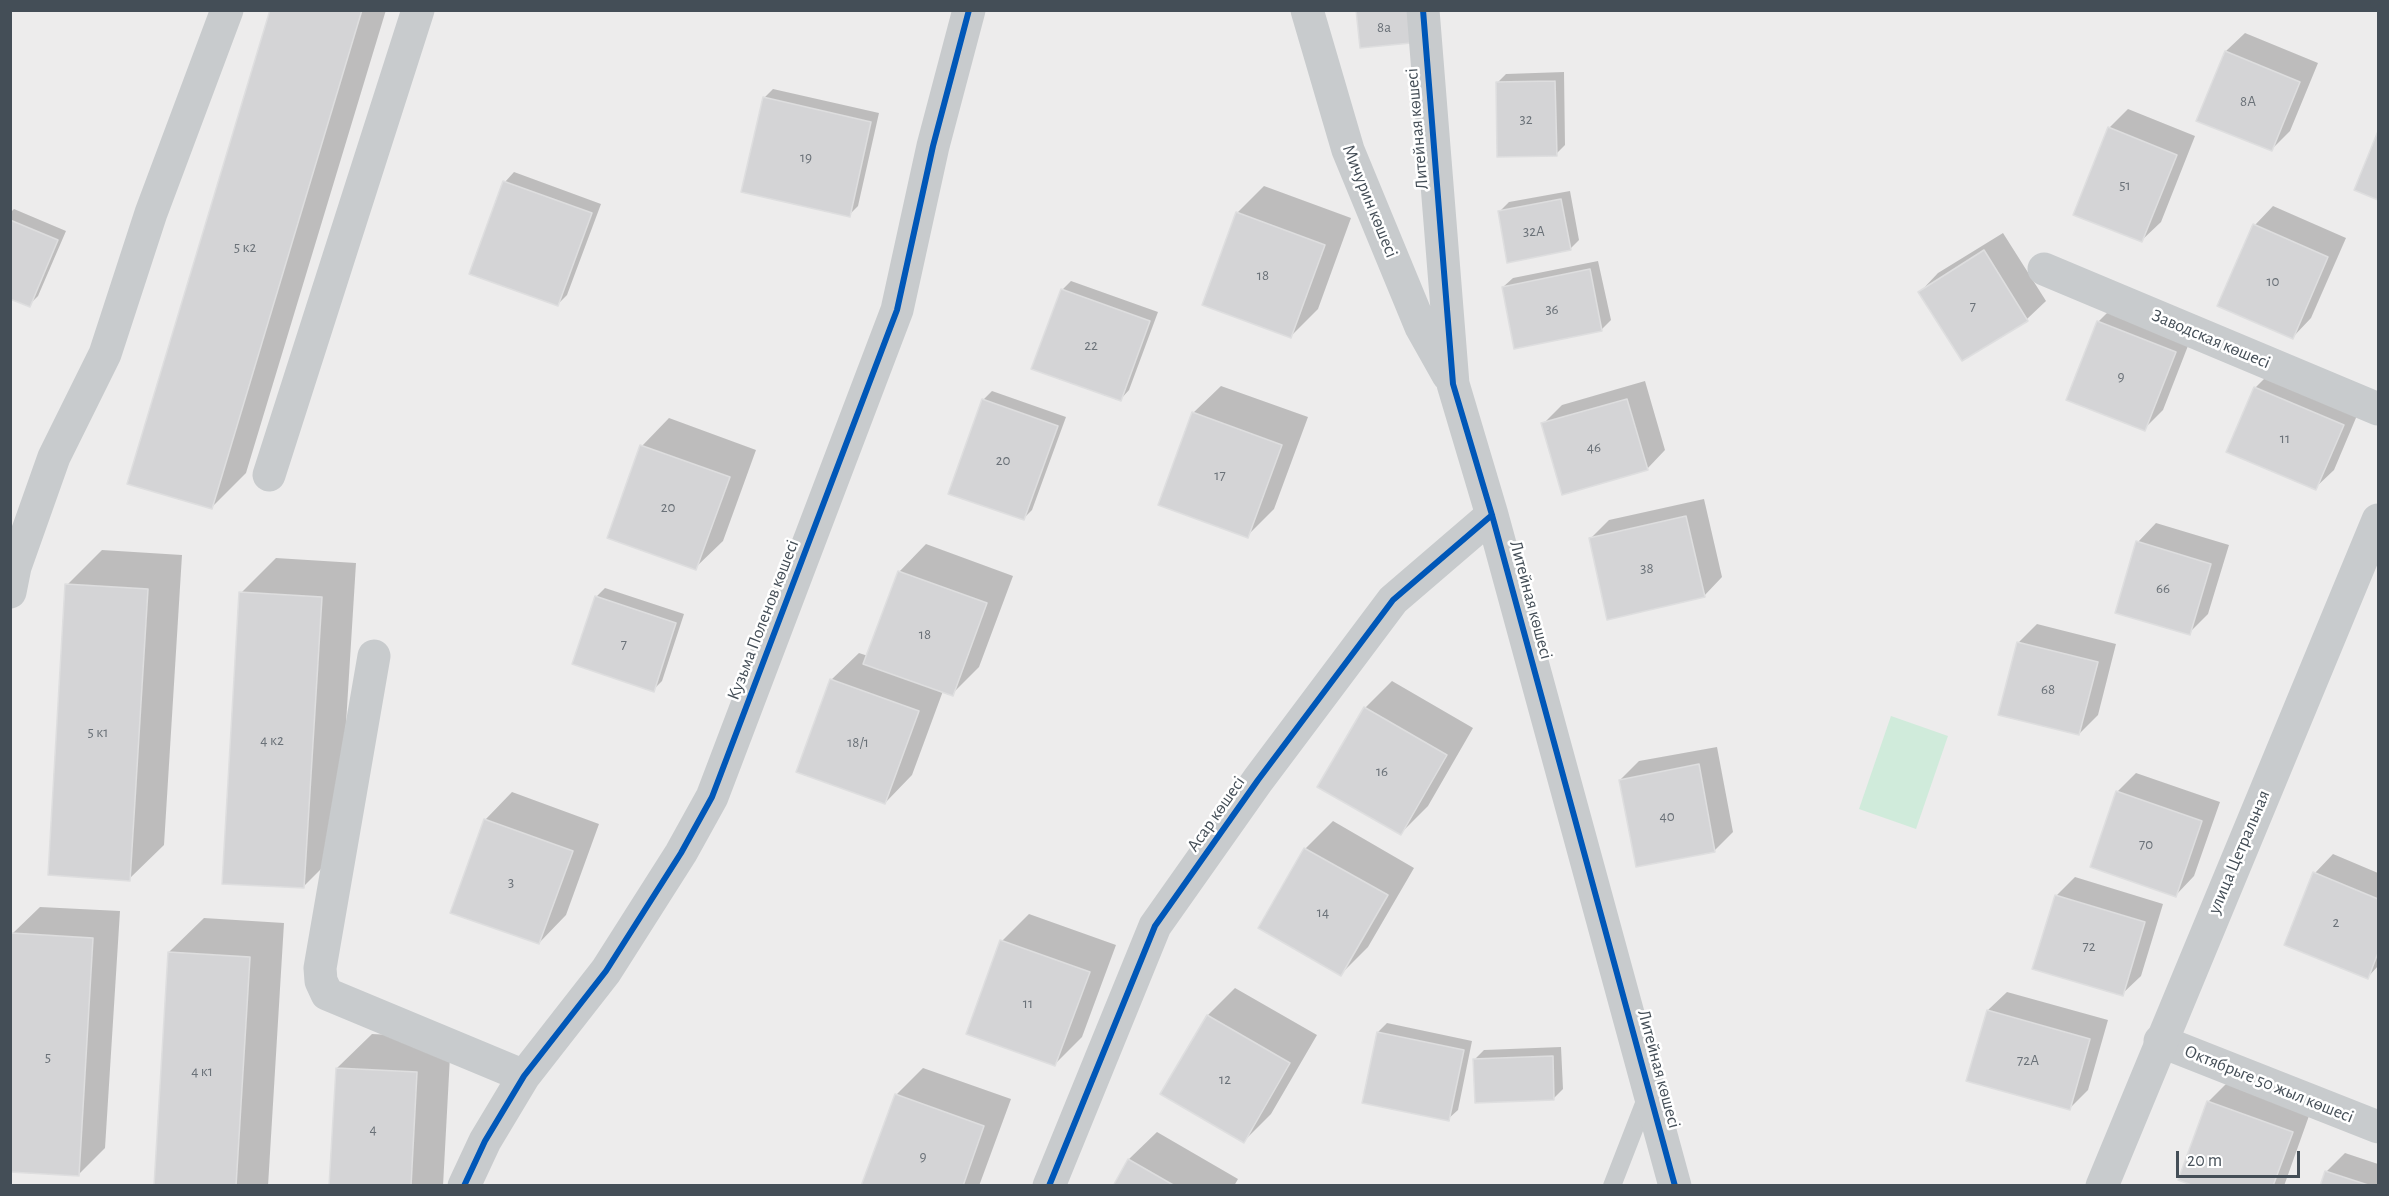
<!DOCTYPE html>
<meta charset="utf-8">
<style>
body{margin:0}
#map{position:relative;width:2389px;height:1196px;overflow:hidden;background:#edecec;font-family:"Alegreya Sans",sans-serif}
canvas{display:block}
.frame{position:absolute;inset:0;border:12px solid #444e57;pointer-events:none}
.scale{position:absolute;left:2176px;top:1151px;width:124px;height:27px;box-sizing:border-box;border:3px solid #444e57;border-top:0;padding-left:8px;font-size:18px;line-height:21px;white-space:nowrap;color:#444e57;-webkit-text-stroke:4px #fff;paint-order:stroke}
</style>
<div id="map">
<canvas width="2389" height="1196"></canvas>
<div class="frame"></div>
<div class="scale">20 m</div>
</div>
<script>
const ctx = document.querySelector('canvas').getContext('2d');
ctx.lineJoin = 'round';
function paint(path, color) {
  ctx.fillStyle = color;
  ctx.fill(path, 'evenodd');
}
function shape(rows) {
  const path = new Path2D();
  for (const r of rows) {
    path.moveTo(r[0], r[1]);
    for (let i = 2; i < r.length; i += 2) path.lineTo(r[i], r[i + 1]);
  }
  return path;
}
function trace(path, color, width, dash) {
  ctx.strokeStyle = color;
  ctx.lineWidth = width;
  ctx.lineCap = dash ? 'butt' : 'round';
  ctx.setLineDash(dash || []);
  ctx.stroke(path);
}
function drawText(font, color, halo, rows, align = 'center') {
  ctx.font = font + ' "Alegreya Sans",sans-serif';
  ctx.lineWidth = 5;
  ctx.setLineDash([]);
  ctx.textBaseline = 'middle';
  ctx.strokeStyle = halo;
  ctx.fillStyle = color;
  for (const [text, x, y, turn = 0] of rows) {
    ctx.save();
    ctx.translate(x, y);
    ctx.rotate((+turn || 0) * Math.PI / 180);
    ctx.textAlign = isNaN(turn) ? turn : align;
    if (halo) ctx.strokeText(text, 0, 0);
    ctx.fillText(text, 0, 0);
    ctx.restore();
  }
}
paint(shape([
 [1891,716,1948,736,1916,829,1859,809]
]), '#d0ebdb');
paint(shape([
 [272,10,386,10,246,473,211,508],
 [2245,33,2318,63,2290,131,2272,149,2198,120,2226,51],
 [1564,72,1565,145,1556,154,1497,83,1506,74],
 [773,89,879,113,858,206,849,215,764,98],
 [2128,109,2195,136,2161,222,2142,240,2109,128],
 [2378,135,2378,198,2356,189],
 [514,172,601,204,567,295,558,304,505,182],
 [1264,186,1351,218,1318,309,1291,336,1237,213],
 [1570,191,1579,240,1570,249,1499,212,1509,202],
 [2273,206,2346,238,2311,318,2293,337,2255,225],
 [14,209,66,231,38,296,29,305,10,297,10,213],
 [2003,233,2046,301,2027,319,1920,292,1938,273],
 [1598,261,1611,320,1601,330,1503,287,1513,278],
 [1071,281,1158,312,1129,390,1120,400,1062,290],
 [2117,303,2193,333,2163,410,2144,429,2098,322],
 [2274,369,2361,406,2334,470,2315,488,2255,388],
 [1645,381,1665,450,1647,469,1543,424,1562,405],
 [1221,386,1308,417,1274,509,1247,536,1193,413],
 [992,391,1066,417,1032,510,1023,519,983,400],
 [669,418,756,450,723,541,695,568,609,537,642,446],
 [1704,499,1722,577,1704,596,1590,539,1609,520],
 [2156,523,2229,545,2208,614,2189,633,2138,542],
 [926,544,1013,576,979,667,952,694,943,691,912,775,885,803,831,680,859,653,868,656,899,572],
 [102,550,182,555,164,845,129,879,67,585],
 [276,558,356,563,338,852,303,887,241,593],
 [605,588,684,614,662,681,653,690,596,597],
 [2037,624,2116,644,2098,715,2079,734,2018,643],
 [1392,681,1473,728,1428,806,1401,833,1365,708],
 [1717,747,1733,832,1714,851,1620,780,1639,761],
 [2136,773,2220,802,2194,876,2176,895,2117,792],
 [512,792,599,824,566,915,539,943,485,820],
 [1333,821,1414,868,1368,947,1341,974,1260,927,1305,849],
 [2333,854,2378,873,2378,966,2368,977,2315,873],
 [2075,877,2163,904,2141,976,2122,994,2056,896],
 [40,907,120,911,105,1148,78,1175,10,1171,12,934],
 [1029,914,1116,945,1082,1037,1055,1064,1002,941],
 [204,918,284,923,268,1186,155,1186,169,952],
 [1235,988,1317,1035,1271,1114,1244,1141,1162,1094,1208,1015],
 [2007,992,2108,1020,2088,1090,2069,1109,1988,1010],
 [1387,1023,1472,1041,1458,1110,1448,1119,1378,1032],
 [372,1034,451,1038,443,1186,330,1186,337,1068],
 [1561,1047,1563,1089,1554,1098,1475,1059,1484,1050],
 [923,1068,1011,1099,979,1186,863,1186,896,1095],
 [2227,1083,2310,1113,2284,1186,2198,1186,2180,1179,2209,1101],
 [1157,1132,1238,1179,1234,1186,1114,1186,1129,1159],
 [2345,1153,2378,1164,2378,1186,2322,1186,2326,1172]
]), '#0003');
const building = shape([
 [270,10,362,10,212,509,127,484,270,10],
 [1356,10,1408,10,1411,43,1360,48,1356,10],
 [2225,51,2300,82,2272,151,2196,121,2225,51],
 [1555,81,1557,156,1497,157,1496,82,1555,81],
 [763,97,871,122,850,217,741,192,763,97],
 [2108,127,2177,155,2142,242,2073,215,2108,127],
 [2378,131,2378,200,2354,190,2378,131],
 [503,181,592,213,558,306,469,274,503,181],
 [1561,199,1571,250,1507,263,1498,211,1561,199],
 [1236,212,1325,245,1291,338,1202,305,1236,212],
 [10,220,58,240,30,307,10,299,10,220],
 [2253,224,2328,257,2293,339,2217,306,2253,224],
 [1984,250,2028,321,1962,361,1918,292,1984,250],
 [1590,269,1602,331,1514,349,1502,287,1590,269],
 [1061,289,1150,321,1121,401,1031,369,1061,289],
 [2097,321,2176,352,2145,431,2066,400,2097,321],
 [2254,387,2344,425,2316,490,2226,452,2254,387],
 [982,399,1058,426,1024,520,948,494,982,399],
 [1627,399,1648,470,1562,495,1541,423,1627,399],
 [1192,412,1282,445,1248,538,1158,505,1192,412],
 [640,445,730,477,696,570,607,538,640,445],
 [1686,516,1705,597,1607,620,1589,538,1686,516],
 [2136,541,2211,564,2190,635,2115,613,2136,541],
 [898,571,987,603,953,696,863,664,898,571],
 [65,584,148,589,130,881,48,875,65,584],
 [239,592,322,597,304,888,222,884,239,592],
 [595,596,676,623,654,692,572,664,595,596],
 [2017,642,2098,662,2079,735,1998,715,2017,642],
 [830,679,919,711,885,804,796,772,830,679],
 [1364,707,1447,755,1401,835,1317,787,1364,707],
 [1699,764,1715,852,1636,867,1619,780,1699,764],
 [2116,791,2202,821,2176,897,2090,867,2116,791],
 [484,819,573,851,539,944,450,913,484,819],
 [1304,848,1388,895,1341,976,1258,928,1304,848],
 [2313,872,2378,899,2378,953,2368,979,2284,945,2313,872],
 [2055,895,2145,922,2123,996,2032,969,2055,895],
 [11,933,93,938,79,1176,10,1172,11,933],
 [1000,940,1090,972,1055,1066,966,1034,1000,940],
 [168,952,250,957,236,1186,154,1186,168,952],
 [1987,1010,2090,1039,2070,1110,1966,1081,1987,1010],
 [1207,1015,1290,1063,1244,1143,1160,1094,1207,1015],
 [1377,1032,1464,1050,1449,1121,1362,1103,1377,1032],
 [1553,1056,1554,1100,1475,1103,1473,1059,1553,1056],
 [336,1068,417,1072,411,1186,329,1186,336,1068],
 [895,1094,984,1126,963,1186,861,1186,895,1094],
 [2207,1101,2293,1132,2273,1186,2194,1186,2178,1180,2207,1101],
 [1128,1159,1175,1186,1113,1186,1128,1159],
 [2325,1171,2371,1186,2320,1186,2325,1171]
]);
paint(building, '#d4d4d6');
trace(building, '#dededf', 1.5);
trace(shape([
 [1612,1186,1647,1096]
]), '#c8cbcd', 18);
trace(shape([
 [1307,10,1348,150,1421,327,1448,375],
 [1423,10,1453,384,1492,515,1675,1186],
 [2044,269,2378,409],
 [269,475,418,10],
 [10,592,15,567,54,457,105,354,151,213,227,10],
 [374,656,320,968,321,981,327,994,524,1076],
 [2160,1041,2378,1127],
 [464,1186,485,1141,524,1076,606,971,681,853,712,797,897,310,933,146,969,10],
 [1049,1186,1155,926,1258,780,1393,600,1492,515]
]), '#c8cbcd', 33);
trace(shape([
 [2102,1186,2378,520]
]), '#c8cbcd', 33);
trace(shape([
 [1423,10,1453,384,1492,515,1675,1186],
 [464,1186,485,1141,524,1076,606,971,681,853,712,797,897,310,933,146,969,10],
 [1049,1186,1155,926,1258,780,1393,600,1492,515]
]), '#0057b8', 6);
drawText('15px', '#6a7178', null, [
 ["8а",1384,27],
 ["8А",2248,101],
 ["32",1526,119],
 ["19",806,157],
 ["51",2125,185],
 ["32А",1534,231],
 ["5 к2",245,247],
 ["18",1263,275],
 ["10",2273,281],
 ["7",1973,306],
 ["36",1552,309],
 ["22",1091,345],
 ["9",2121,376],
 ["11",2285,438],
 ["46",1594,447],
 ["20",1003,460],
 ["17",1220,475],
 ["20",668,507],
 ["38",1647,568],
 ["66",2163,588],
 ["18",925,634],
 ["7",624,644],
 ["68",2048,689],
 ["5 к1",98,732],
 ["4 к2",272,740],
 ["18/1",858,742],
 ["16",1382,771],
 ["40",1667,816],
 ["70",2146,844],
 ["3",511,882],
 ["14",1323,912],
 ["2",2336,922],
 ["72",2089,946],
 ["11",1028,1003],
 ["5",48,1057],
 ["72А",2028,1060],
 ["4 к1",202,1071],
 ["12",1225,1079],
 ["4",373,1129],
 ["9",923,1156]
]);
drawText('18px', '#444e57', '#fff', [
 ["Литейная көшесі",1417,129,-95],
 ["Мичурин көшесі",1370,201,68],
 ["Заводская көшесі",2211,339,23],
 ["Литейная көшесі",1531,600,75],
 ["Кузьма Поленов көшесі",763,620,-69],
 ["Асар көшесі",1216,814,-55],
 ["улица Цетральная",2239,852,-67],
 ["Литейная көшесі",1659,1069,75],
 ["Октябрьге 50 жыл көшесі",2269,1084,22]
]);
</script>
